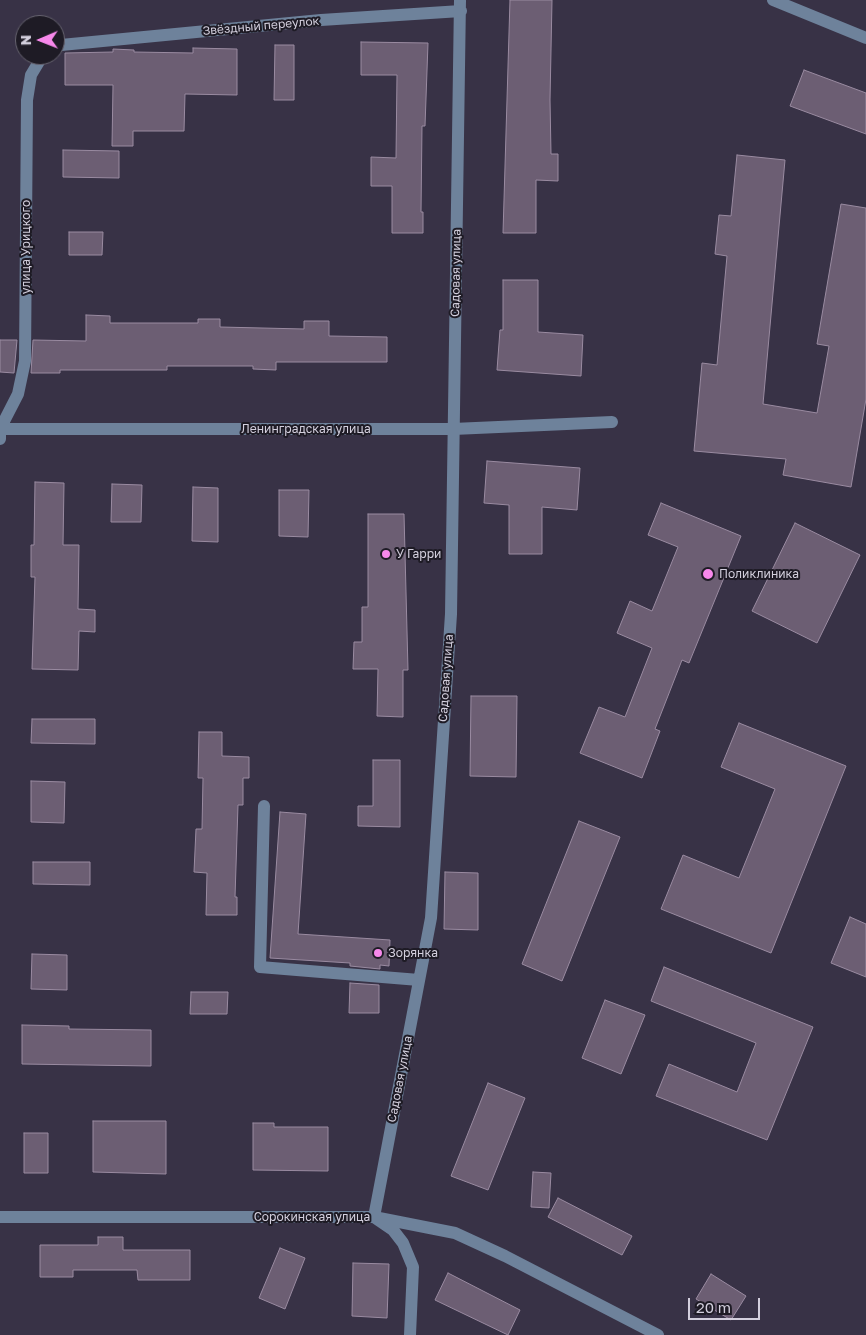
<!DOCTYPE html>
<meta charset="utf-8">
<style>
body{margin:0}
#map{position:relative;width:866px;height:1335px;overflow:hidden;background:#383246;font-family:"Golos Text",sans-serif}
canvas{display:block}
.north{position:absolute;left:15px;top:15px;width:50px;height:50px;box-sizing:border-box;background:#1e1b25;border:1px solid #66636f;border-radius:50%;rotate:269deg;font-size:14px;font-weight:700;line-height:20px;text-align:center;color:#d3cfdd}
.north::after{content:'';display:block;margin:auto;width:18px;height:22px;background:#f788eb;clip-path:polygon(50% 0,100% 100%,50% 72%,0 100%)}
.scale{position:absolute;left:688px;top:1298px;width:72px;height:22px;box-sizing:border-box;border:2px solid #d3cfdd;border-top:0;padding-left:6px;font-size:15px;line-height:18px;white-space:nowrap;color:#d3cfdd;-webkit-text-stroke:4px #1e1b25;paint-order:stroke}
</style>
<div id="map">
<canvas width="866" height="1335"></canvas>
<div class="north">N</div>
<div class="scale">20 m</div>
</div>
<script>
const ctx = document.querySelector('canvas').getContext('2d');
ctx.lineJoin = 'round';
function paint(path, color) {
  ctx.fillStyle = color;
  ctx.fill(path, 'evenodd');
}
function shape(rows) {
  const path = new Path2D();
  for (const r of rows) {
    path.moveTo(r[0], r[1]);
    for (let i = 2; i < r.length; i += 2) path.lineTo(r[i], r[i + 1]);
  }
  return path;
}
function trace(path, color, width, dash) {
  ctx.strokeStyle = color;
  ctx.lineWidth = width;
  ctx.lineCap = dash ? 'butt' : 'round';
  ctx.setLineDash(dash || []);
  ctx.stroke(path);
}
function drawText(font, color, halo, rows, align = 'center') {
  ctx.font = font + ' "Golos Text",sans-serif';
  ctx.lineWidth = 4;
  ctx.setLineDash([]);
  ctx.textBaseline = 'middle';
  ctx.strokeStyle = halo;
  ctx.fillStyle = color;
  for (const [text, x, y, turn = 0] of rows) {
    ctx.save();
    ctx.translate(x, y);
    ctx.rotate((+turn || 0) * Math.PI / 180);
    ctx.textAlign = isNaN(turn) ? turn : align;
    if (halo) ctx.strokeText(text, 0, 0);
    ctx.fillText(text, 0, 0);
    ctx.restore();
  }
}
const building = shape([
 [510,0,552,0,550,100,551,154,558,154,558,181,536,180,536,233,503,233,510,0],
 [361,42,428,43,425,126,422,126,421,212,423,212,423,233,392,233,392,186,371,186,371,157,396,158,397,75,361,75,361,42],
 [275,45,294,45,294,100,274,100,275,45],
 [193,48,237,49,237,95,185,94,184,131,133,131,133,146,112,146,113,85,65,85,65,53,113,52,113,49,134,50,134,52,193,53,193,48],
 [804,70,866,93,866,134,790,106,804,70],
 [63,150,119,151,119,178,63,177,63,150],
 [737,155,785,160,763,404,817,413,829,346,817,344,841,204,866,208,866,399,851,487,783,475,786,459,694,451,702,363,717,365,727,256,715,254,719,215,731,216,737,155],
 [69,232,103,232,102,255,69,255,69,232],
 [503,280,538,280,538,332,583,335,581,376,497,370,500,330,503,330,503,280],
 [86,315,110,316,110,323,198,323,198,319,220,319,220,327,304,329,304,321,329,321,329,336,387,337,387,362,276,362,276,370,253,369,253,366,167,366,167,370,60,370,60,373,31,373,33,340,86,341,86,315],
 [0,340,17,340,14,373,0,372,0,340],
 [487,461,580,468,577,510,542,507,542,554,509,554,509,505,484,503,487,461],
 [35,482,64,483,63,545,79,545,78,609,95,610,95,632,79,631,78,670,32,669,35,577,31,577,31,545,34,545,35,482],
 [112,484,142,485,141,522,111,522,112,484],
 [193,487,218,488,218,542,192,541,193,487],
 [279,490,309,490,308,537,279,536,279,490],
 [661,503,741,536,689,663,682,660,655,729,660,731,642,778,580,753,599,707,625,717,652,648,617,633,630,601,652,611,678,547,648,535,661,503],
 [368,514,404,514,408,670,403,670,403,717,377,716,378,669,353,669,354,642,362,642,362,607,368,607,368,514],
 [795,523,860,555,817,643,752,611,795,523],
 [471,696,517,696,516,777,470,776,471,696],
 [32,719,95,719,95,744,31,743,32,719],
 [739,723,846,766,771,953,661,909,683,855,739,878,775,789,721,767,739,723],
 [199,732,222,732,222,756,249,757,249,778,243,778,243,805,238,805,235,897,237,897,237,915,206,915,207,873,194,872,196,829,202,829,203,778,198,778,199,732],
 [373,760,400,760,400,827,358,826,358,806,373,806,373,760],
 [31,781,65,782,64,823,31,822,31,781],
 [280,812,306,814,298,934,390,940,389,966,380,965,380,969,350,966,350,963,270,958,280,812],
 [579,821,620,837,562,981,522,964,579,821],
 [33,862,90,862,90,885,33,884,33,862],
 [445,872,478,873,478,930,444,929,445,872],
 [850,917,866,924,866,977,831,963,850,917],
 [32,954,67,955,67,990,31,989,32,954],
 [664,967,813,1027,767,1140,656,1096,669,1064,737,1092,756,1043,651,1001,664,967],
 [350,983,379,985,379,1013,349,1013,350,983],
 [191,992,228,992,227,1014,190,1014,191,992],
 [605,1000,645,1015,621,1074,582,1058,605,1000],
 [22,1025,69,1026,69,1029,151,1030,151,1066,22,1064,22,1025],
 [488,1083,525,1098,488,1190,451,1176,488,1083],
 [93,1121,166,1121,166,1174,93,1172,93,1121],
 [253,1123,274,1123,274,1127,328,1127,328,1171,253,1170,253,1123],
 [24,1133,48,1133,48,1173,24,1173,24,1133],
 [533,1172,551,1173,549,1208,531,1207,533,1172],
 [558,1198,632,1236,622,1255,548,1217,558,1198],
 [98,1237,123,1237,123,1250,190,1250,190,1280,138,1280,137,1270,73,1270,73,1277,40,1277,40,1245,98,1245,98,1237],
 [280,1248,305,1258,285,1309,259,1298,280,1248],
 [353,1263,389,1264,387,1318,352,1316,353,1263],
 [448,1273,520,1310,508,1335,435,1300,448,1273],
 [711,1274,746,1296,731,1320,696,1299,711,1274]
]);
paint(building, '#6c5e73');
trace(building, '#9a8ba1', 1);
trace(shape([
 [773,0,866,38],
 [55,48,61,45,321,20,461,11],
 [0,429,453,429,612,422],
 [0,439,0,429,18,394,25,361,27,100,31,75,43,55],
 [264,806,260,967,419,980],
 [0,1217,374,1217,455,1233,505,1256,658,1335],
 [410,1335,413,1267,403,1243,393,1230,374,1217,431,918,451,614,460,0]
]), '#6e829b', 12);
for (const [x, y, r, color] of [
 [386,554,5,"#f788eb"],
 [708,574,6,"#f788eb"],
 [378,953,5,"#f788eb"]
]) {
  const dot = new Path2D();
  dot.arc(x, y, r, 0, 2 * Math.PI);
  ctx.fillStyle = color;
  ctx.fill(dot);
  trace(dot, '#1e1b25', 2);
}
drawText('12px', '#d3cfdd', '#1e1b25', [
 ["Звёздный переулок",261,26,-5],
 ["улица Урицкого",26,247,-90],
 ["Садовая улица",456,273,-89],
 ["Ленинградская улица",306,429],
 ["Садовая улица",446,678,-86],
 ["Садовая улица",400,1079,-79],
 ["Сорокинская улица",312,1217]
]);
drawText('12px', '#d3cfdd', '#1e1b25', [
 ["У Гарри",396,554],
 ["Поликлиника",719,574],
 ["Зорянка",388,953]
], 'left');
</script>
